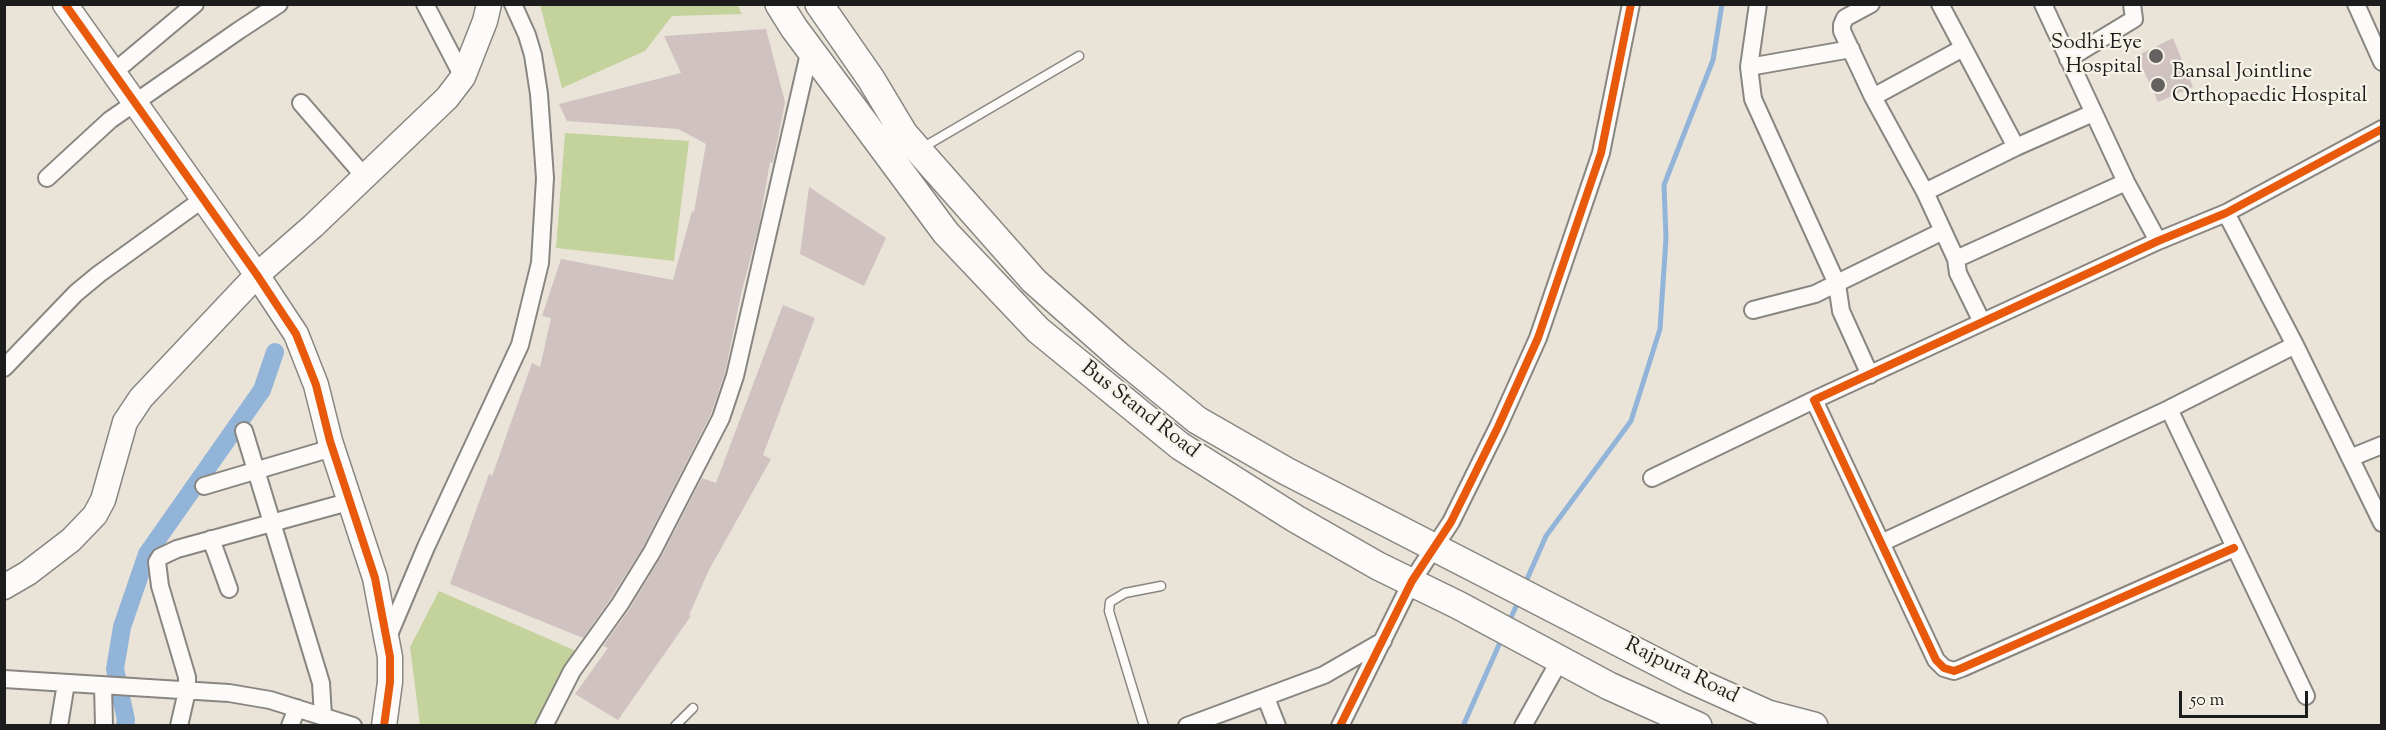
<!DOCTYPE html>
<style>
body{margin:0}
#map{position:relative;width:2386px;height:730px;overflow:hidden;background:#eae4d8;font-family:"Sorts Mill Goudy",serif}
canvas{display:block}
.frame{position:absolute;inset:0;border:6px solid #1c1c1c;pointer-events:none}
.scale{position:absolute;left:2179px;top:691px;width:129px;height:27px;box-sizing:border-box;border:3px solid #1c1c1c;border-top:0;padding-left:8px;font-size:18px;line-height:21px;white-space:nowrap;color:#1c1c1c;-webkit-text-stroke:4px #f7f3e8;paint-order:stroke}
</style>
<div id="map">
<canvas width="2386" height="730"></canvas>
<div class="frame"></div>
<div class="scale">50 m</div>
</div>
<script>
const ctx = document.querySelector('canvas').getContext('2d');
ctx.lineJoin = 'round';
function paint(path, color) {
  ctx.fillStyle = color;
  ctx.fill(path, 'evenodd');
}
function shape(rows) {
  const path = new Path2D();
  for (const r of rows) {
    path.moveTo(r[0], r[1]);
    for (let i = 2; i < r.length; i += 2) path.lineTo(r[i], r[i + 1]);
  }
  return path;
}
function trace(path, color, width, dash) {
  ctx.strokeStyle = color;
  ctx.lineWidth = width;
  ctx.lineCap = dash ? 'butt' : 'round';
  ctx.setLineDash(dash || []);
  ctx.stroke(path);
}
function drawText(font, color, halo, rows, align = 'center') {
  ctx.font = font + ' "Sorts Mill Goudy",serif';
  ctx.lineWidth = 4.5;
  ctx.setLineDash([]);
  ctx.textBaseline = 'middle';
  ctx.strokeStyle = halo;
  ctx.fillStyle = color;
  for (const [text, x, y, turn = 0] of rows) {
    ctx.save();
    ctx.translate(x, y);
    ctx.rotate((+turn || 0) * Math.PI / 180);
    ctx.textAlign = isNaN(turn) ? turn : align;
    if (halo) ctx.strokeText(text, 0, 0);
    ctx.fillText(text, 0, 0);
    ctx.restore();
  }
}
paint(shape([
 [737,4,742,14,672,16,645,51,562,88,540,5],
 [565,133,689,141,674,261,556,248],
 [439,591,576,651,550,725,420,726,410,647]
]), '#c4d29c');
trace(shape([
 [1524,586,1546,536,1631,421,1660,329,1666,238,1664,185,1713,60,1722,4],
 [1508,624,1519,600],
 [1463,726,1502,638]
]), '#93b4d9', 5);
trace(shape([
 [125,726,126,720,115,669,122,627,147,554,262,390,275,352]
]), '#93b4d9', 18);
paint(shape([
 [766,29,785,102,773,163,770,162,759,226,741,294,725,373,711,414,643,547,611,598,583,638,450,584,489,474,492,476,532,363,540,367,551,318,542,316,561,259,673,280,692,211,694,212,706,144,678,129,567,121,559,104,681,73,664,36],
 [2173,38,2193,87,2158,102,2137,56],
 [809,187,886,238,864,286,800,254],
 [783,305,815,318,763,455,771,459,709,570,689,615,691,616,618,720,575,694,608,648,603,646,629,610,661,557,702,478,716,483]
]), '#d0c2c1');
const lane = shape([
 [922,148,1079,56],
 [675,726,693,708],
 [1144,726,1109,611,1110,602,1125,593,1161,586]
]);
const street = shape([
 [425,4,463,77],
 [1758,4,1749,67,1753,99,1837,284,1841,311,1870,375],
 [1871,4,1845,18,1842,25,1842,31,1873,97,1925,192,1956,259,1958,273,1982,322],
 [1940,4,2016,147,2093,113],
 [2043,4,2126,182,2158,241],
 [2356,4,2382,62],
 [2068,59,2134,19,2132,4],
 [1749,67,1851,49],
 [114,72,195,4],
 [1873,97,1963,48],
 [301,103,364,176],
 [47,178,110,120,238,31,279,4],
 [1925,192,2016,147],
 [2226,213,2295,345,2382,523],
 [1956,259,2126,182],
 [1753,310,1815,294,1943,231],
 [4,368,76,293,99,274,203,199],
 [2169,409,2306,696],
 [244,431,321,683,323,716],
 [2350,458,2382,445],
 [1652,478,1814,400],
 [204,486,332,448],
 [211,539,229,589],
 [1881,543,2169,409,2295,345],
 [2234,548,1962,668,1954,671,1944,668,1936,660,1814,400,2158,241,2226,213,2382,129],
 [388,637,426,547,520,345,540,263,545,178,539,94,533,55,527,35,513,4],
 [4,679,229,693,270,700,353,726],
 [103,685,104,726],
 [1266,698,1277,726],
 [59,726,66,683],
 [179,726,187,691,187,677,160,586,157,562,160,557,177,549,348,502],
 [290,726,297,708],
 [544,726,572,671,620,604,652,552,721,418,735,376,810,49],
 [1187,726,1324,675,1383,641],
 [1340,726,1412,581,1451,522,1498,427,1538,338,1601,153,1631,4],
 [1523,726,1560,660]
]);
const secondary = shape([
 [65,4,257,275,296,334,316,385,330,441,375,578,390,657,390,682,384,726],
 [4,587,28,573,71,540,95,515,103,500,125,422,141,398,257,275,313,226,447,98,463,77,485,21,489,4]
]);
const primary = shape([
 [779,4,794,28,946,233,1038,330,1180,446,1296,519,1378,566,1458,605,1609,686,1698,726],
 [819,4,871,79,904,134,1034,281,1119,356,1197,420,1286,471,1690,679,1768,714,1814,726]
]);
trace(lane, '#898681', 11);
trace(street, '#898681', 20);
trace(secondary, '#898681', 27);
trace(primary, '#898681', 30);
trace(lane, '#fcfbf9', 8);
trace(street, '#fcfbf9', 16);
trace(secondary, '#fcfbf9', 24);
trace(primary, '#fcfbf9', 27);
trace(shape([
 [65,4,257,275,296,334,316,385,330,441,375,578,390,657,390,682,384,726],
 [2234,548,1962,668,1954,671,1944,668,1936,660,1814,400,2158,241,2226,213,2382,129],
 [1340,726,1412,581,1451,522,1498,427,1538,338,1601,153,1631,4]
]), '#e8590c', 8);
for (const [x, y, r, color] of [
 [2156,56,8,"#64625e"],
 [2158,85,8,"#64625e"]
]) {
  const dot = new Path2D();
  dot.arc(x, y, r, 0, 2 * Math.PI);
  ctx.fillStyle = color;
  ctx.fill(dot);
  trace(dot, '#f7f3e8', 2);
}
drawText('21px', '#1c1c1c', '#f7f3e8', [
 ["Sodhi Eye",2142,44],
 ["Hospital",2142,68],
 ["Bansal Jointline",2172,73,"left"],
 ["Orthopaedic Hospital",2172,97,"left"]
], 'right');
drawText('21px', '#1c1c1c', '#f7f3e8', [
 ["Bus Stand Road",1139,411,38],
 ["Rajpura Road",1681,672,26]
]);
</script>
